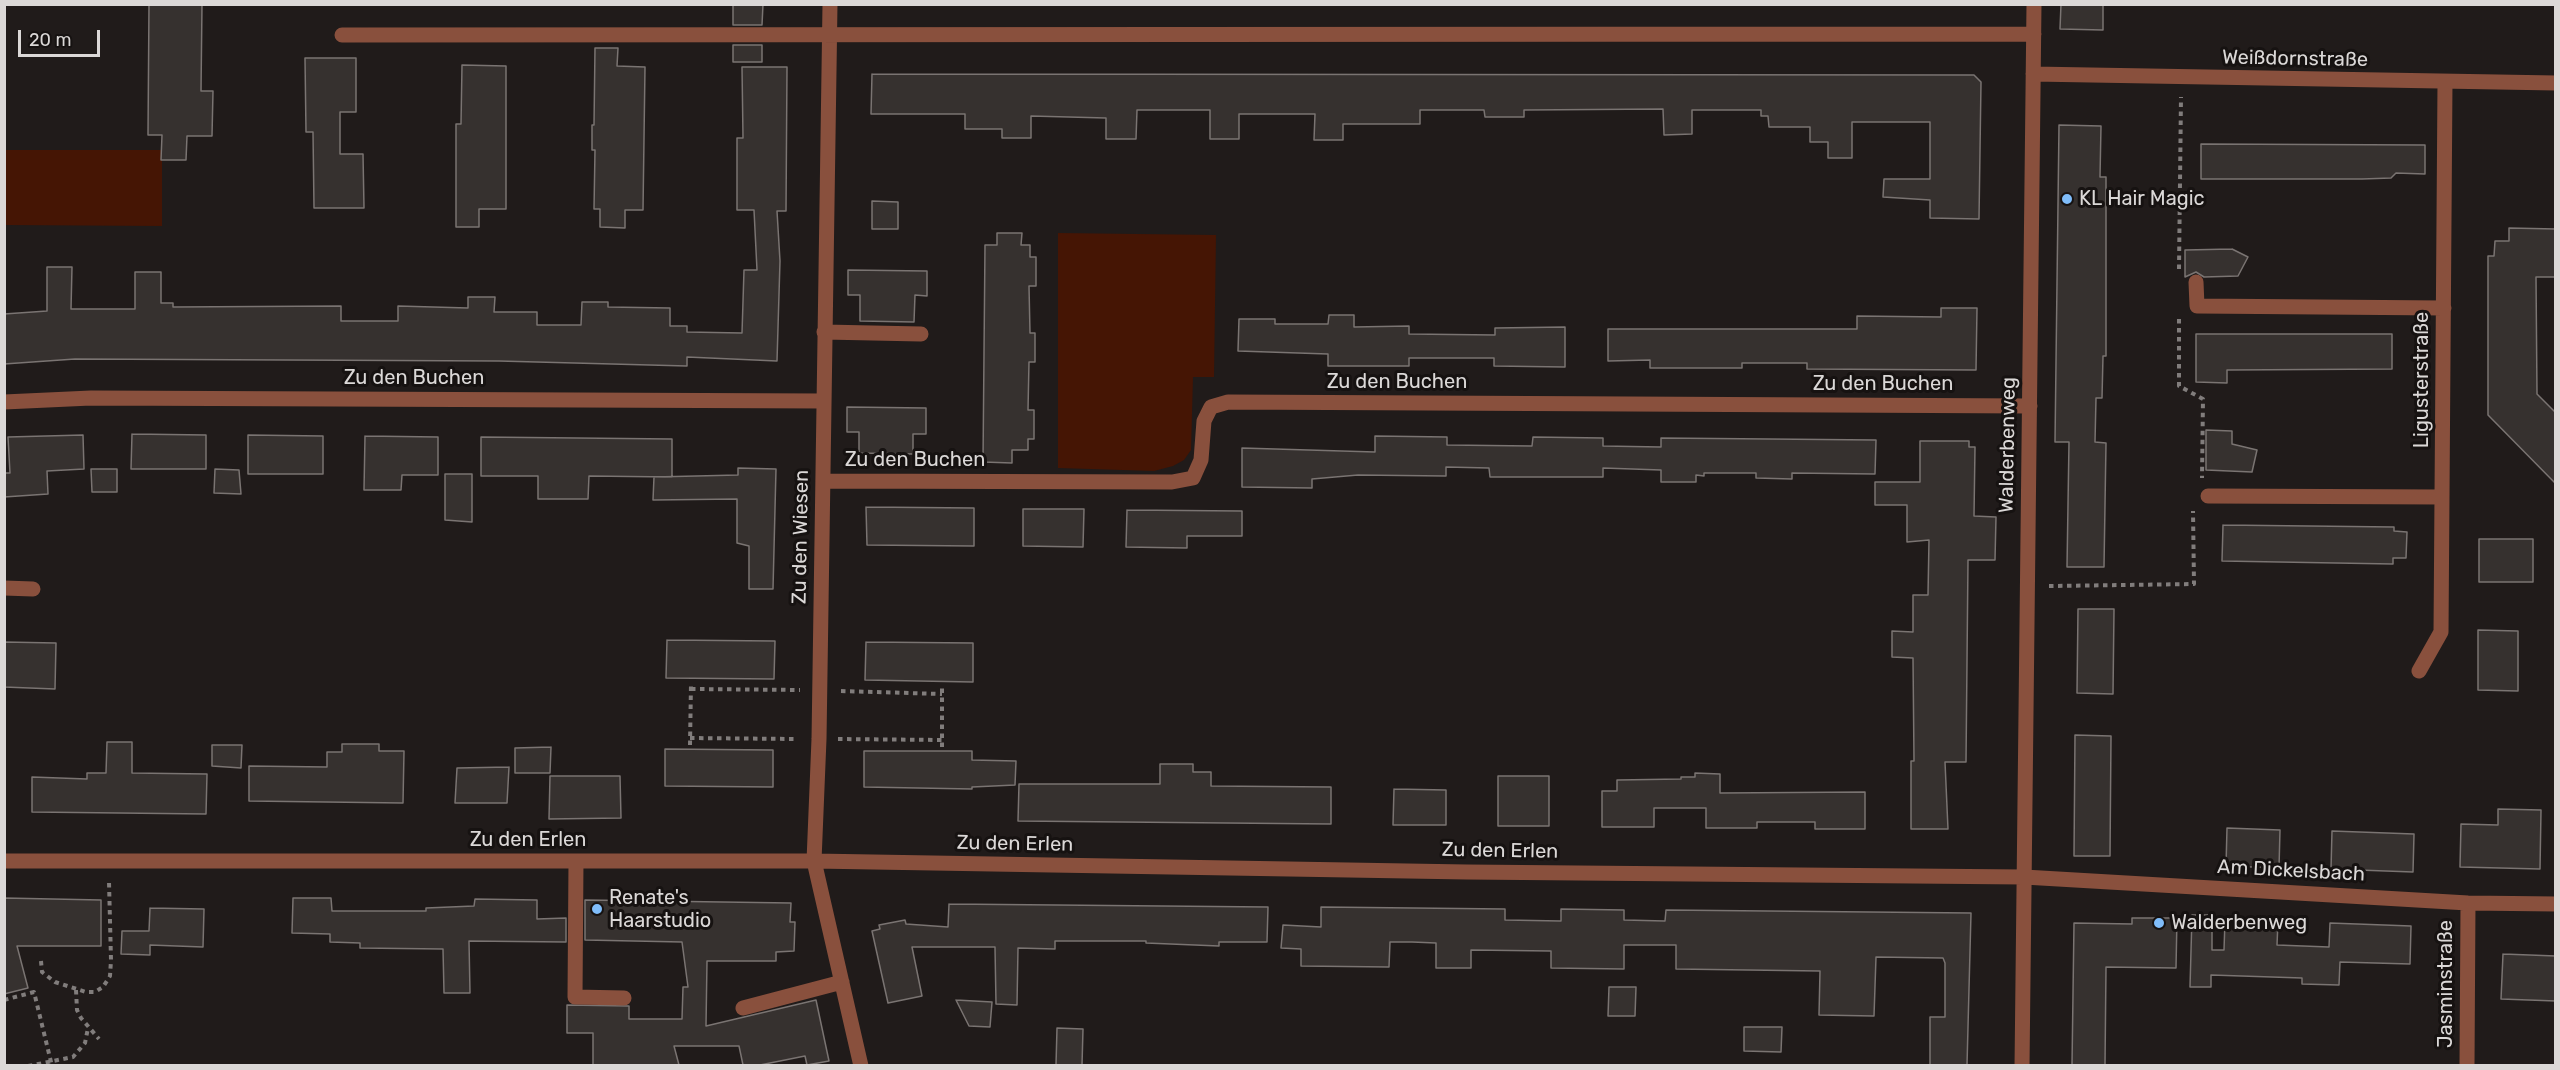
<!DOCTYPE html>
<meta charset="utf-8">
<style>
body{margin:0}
#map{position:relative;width:2560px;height:1070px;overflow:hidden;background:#201b1a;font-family:Rubik,sans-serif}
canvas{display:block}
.frame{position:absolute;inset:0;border:6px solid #dbd8d7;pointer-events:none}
.scale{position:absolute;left:18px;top:30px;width:82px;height:27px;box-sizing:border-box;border:3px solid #dbd8d7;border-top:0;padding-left:8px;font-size:18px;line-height:21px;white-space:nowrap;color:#dbd8d7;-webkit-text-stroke:4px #161211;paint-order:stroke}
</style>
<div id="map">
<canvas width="2560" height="1070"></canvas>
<div class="frame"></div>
<div class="scale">20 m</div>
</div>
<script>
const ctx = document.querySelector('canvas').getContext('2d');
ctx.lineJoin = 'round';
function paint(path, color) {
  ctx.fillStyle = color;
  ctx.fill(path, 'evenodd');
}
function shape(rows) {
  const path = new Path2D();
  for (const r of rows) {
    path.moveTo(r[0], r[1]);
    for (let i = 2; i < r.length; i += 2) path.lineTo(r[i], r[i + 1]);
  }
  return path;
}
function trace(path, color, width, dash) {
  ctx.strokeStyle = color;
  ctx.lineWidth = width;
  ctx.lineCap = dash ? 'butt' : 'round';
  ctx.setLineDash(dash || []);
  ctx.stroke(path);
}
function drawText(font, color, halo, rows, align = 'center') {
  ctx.font = font + ' Rubik,sans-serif';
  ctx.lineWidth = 6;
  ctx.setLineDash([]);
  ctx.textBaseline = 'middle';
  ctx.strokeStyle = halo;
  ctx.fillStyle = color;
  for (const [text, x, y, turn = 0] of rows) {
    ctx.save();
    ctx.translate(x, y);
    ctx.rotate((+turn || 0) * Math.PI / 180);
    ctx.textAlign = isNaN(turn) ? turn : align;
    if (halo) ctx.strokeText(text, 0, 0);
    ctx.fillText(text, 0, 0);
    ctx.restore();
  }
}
paint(shape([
 [5,150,162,150,162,226,5,225],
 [1058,233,1216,235,1214,377,1193,377,1191,450,1184,460,1173,466,1154,471,1058,468]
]), '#451504');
const building = shape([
 [149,4,202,4,201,91,213,91,212,136,187,136,186,160,161,160,162,135,148,135,149,4],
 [733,4,763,4,762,25,733,25,733,4],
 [2061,4,2103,4,2103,30,2060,29,2061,4],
 [733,45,762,45,762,62,733,62,733,45],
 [595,48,618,48,617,66,645,67,643,210,625,210,625,228,600,227,600,209,594,209,595,150,592,150,592,125,594,125,595,48],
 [305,58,356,58,356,112,340,112,340,154,363,154,364,208,314,208,313,132,306,132,305,58],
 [462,65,506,66,506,209,479,209,479,227,456,227,456,124,461,124,462,65],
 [742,67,787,67,786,211,777,211,780,261,777,361,687,357,687,366,499,361,75,359,4,364,4,314,47,311,47,267,72,267,71,309,135,309,135,272,161,272,161,303,173,303,173,307,341,306,341,321,398,321,398,306,468,308,468,297,495,297,494,312,537,312,537,325,581,325,582,302,608,302,608,307,670,308,670,326,687,326,687,332,742,333,744,270,757,270,754,210,737,210,737,138,743,138,742,67],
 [872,74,1974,75,1981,82,1979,219,1930,218,1930,200,1883,197,1884,179,1930,179,1930,122,1852,122,1852,158,1828,158,1828,142,1810,142,1810,127,1769,127,1768,116,1761,116,1761,110,1692,110,1692,134,1664,135,1663,109,1524,110,1524,117,1485,117,1484,110,1420,110,1420,124,1343,124,1343,140,1314,140,1315,114,1239,114,1239,139,1210,139,1210,110,1137,110,1136,139,1106,139,1106,118,1031,116,1031,138,1002,138,1002,129,965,129,965,114,871,114,872,74],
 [2059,125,2101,126,2100,177,2106,177,2106,356,2103,356,2102,398,2096,398,2095,442,2106,443,2104,567,2067,567,2069,442,2055,442,2059,125],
 [2201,144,2425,145,2425,174,2396,173,2391,178,2362,179,2201,179,2201,144],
 [872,201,898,202,898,229,872,229,872,201],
 [2509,228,2556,229,2556,277,2536,277,2537,394,2556,413,2556,484,2488,415,2488,256,2494,256,2495,241,2509,241,2509,228],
 [997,233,1022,233,1021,245,1030,245,1030,257,1036,257,1036,286,1029,286,1030,333,1035,333,1035,362,1029,362,1028,410,1034,410,1034,439,1028,439,1028,450,1012,450,1012,463,983,462,985,245,997,245,997,233],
 [2232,249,2248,257,2238,276,2204,277,2196,272,2185,277,2185,250,2232,249],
 [848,270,927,271,927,296,915,295,914,322,860,321,860,295,848,295,848,270],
 [1941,308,1977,308,1976,370,1807,369,1807,363,1742,363,1742,368,1650,368,1650,360,1608,361,1608,329,1857,329,1857,316,1941,317,1941,308],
 [1329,315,1354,315,1354,327,1409,326,1409,334,1495,335,1495,328,1565,327,1565,367,1494,366,1494,358,1409,358,1409,366,1328,366,1328,354,1238,351,1239,319,1275,319,1275,324,1328,324,1329,315],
 [2196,334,2392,334,2392,369,2227,370,2227,383,2196,382,2196,334],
 [847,407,926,408,926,434,913,434,913,454,859,453,859,432,847,432,847,407],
 [2206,430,2232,431,2232,444,2257,450,2252,472,2206,470,2206,430],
 [132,434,206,435,206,469,131,469,132,434],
 [83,435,84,469,47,471,48,494,4,497,4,473,10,473,8,437,83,435],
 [248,435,323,436,323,474,248,474,248,435],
 [365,436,438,437,438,475,402,475,401,490,364,490,365,436],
 [1375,436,1447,437,1447,445,1532,446,1533,437,1603,438,1603,446,1661,447,1661,438,1876,440,1875,474,1792,473,1792,479,1756,478,1756,473,1704,473,1704,476,1696,475,1696,482,1661,482,1661,470,1603,468,1603,477,1490,477,1489,468,1446,467,1446,476,1358,475,1312,479,1312,488,1242,487,1242,448,1375,452,1375,436],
 [481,437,672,439,672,477,589,476,588,499,538,499,538,476,481,476,481,437],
 [1920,441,1969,441,1969,447,1975,447,1974,516,1996,517,1995,560,1968,560,1966,762,1945,762,1948,829,1911,829,1911,761,1914,761,1913,658,1892,657,1892,631,1913,632,1913,595,1928,595,1929,540,1907,542,1907,505,1875,505,1875,482,1920,482,1920,441],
 [738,468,776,469,773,589,749,589,749,546,737,543,737,499,653,500,654,477,738,475,738,468],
 [91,469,117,469,117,492,92,492,91,469],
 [215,469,239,470,241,494,214,493,215,469],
 [445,474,472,474,472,522,445,520,445,474],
 [866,507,974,508,974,546,867,545,866,507],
 [1023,509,1084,509,1083,547,1023,546,1023,509],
 [1127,510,1242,511,1242,536,1187,536,1187,548,1126,547,1127,510],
 [2223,525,2394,527,2394,531,2407,532,2406,558,2393,558,2393,564,2222,561,2223,525],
 [2479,539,2533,539,2533,582,2479,582,2479,539],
 [2078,609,2114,609,2113,694,2077,693,2078,609],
 [2478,630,2518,631,2518,691,2478,690,2478,630],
 [667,640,775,641,774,679,666,678,667,640],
 [4,642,56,643,55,689,4,687,4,642],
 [866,642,973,643,973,682,865,680,866,642],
 [2075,735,2111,736,2110,856,2074,856,2075,735],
 [107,742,132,742,132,773,207,774,206,814,32,812,32,777,87,779,87,773,106,773,107,742],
 [342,744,379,744,379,751,404,751,403,803,249,801,249,766,327,767,327,752,342,752,342,744],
 [212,745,242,745,241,768,212,766,212,745],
 [551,747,550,773,515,773,515,748,551,747],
 [665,749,773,750,773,787,665,786,665,749],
 [864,751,972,751,972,760,1016,761,1015,785,972,787,972,789,864,787,864,751],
 [1160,764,1193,764,1193,772,1211,772,1211,786,1331,787,1331,824,1018,821,1019,784,1160,784,1160,764],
 [509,767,507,803,455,803,457,768,509,767],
 [1695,773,1720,774,1720,793,1865,792,1865,829,1815,829,1815,822,1757,822,1757,828,1706,828,1706,808,1654,808,1654,827,1602,827,1602,791,1617,791,1617,780,1681,779,1681,777,1695,777,1695,773],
 [550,776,620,776,621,818,549,819,550,776],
 [1498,776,1549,776,1549,826,1498,826,1498,776],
 [1394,789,1446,790,1446,825,1393,825,1394,789],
 [2498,809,2541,810,2540,869,2460,867,2461,824,2498,825,2498,809],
 [2227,828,2280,830,2279,868,2226,866,2227,828],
 [2332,831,2414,834,2413,872,2331,869,2332,831],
 [4,898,101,900,101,946,17,946,28,988,4,994,4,898],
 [293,898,331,898,332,911,426,911,426,908,474,906,475,899,537,900,537,919,566,918,566,942,469,941,470,993,444,993,443,949,360,948,360,943,330,942,330,934,292,933,293,898],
 [585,900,791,903,790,922,795,922,794,951,776,952,776,961,707,961,706,1026,816,1000,829,1061,807,1065,805,1056,760,1065,743,1065,739,1046,674,1046,679,1065,593,1065,593,1033,567,1033,567,1005,629,1006,629,1019,682,1019,683,987,688,987,682,942,585,940,585,900],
 [949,904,1268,907,1267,942,1219,942,1219,946,1146,943,1146,941,1055,941,1055,949,1018,948,1017,1005,996,1004,995,947,912,947,922,996,888,1003,872,931,880,929,879,925,905,920,906,924,948,927,949,904],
 [1321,907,1505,909,1505,920,1561,921,1561,909,1624,910,1624,920,1665,921,1666,910,1971,913,1967,1065,1930,1065,1930,1017,1945,1017,1945,963,1943,958,1876,957,1874,1016,1819,1015,1820,971,1676,969,1676,945,1624,945,1624,969,1551,968,1551,951,1471,950,1471,968,1436,968,1436,943,1412,942,1390,942,1389,967,1301,966,1301,949,1281,948,1283,925,1321,927,1321,907],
 [150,908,204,909,203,947,150,945,150,955,121,954,122,931,149,931,150,908],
 [2192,915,2212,915,2212,950,2224,950,2225,920,2278,921,2277,945,2329,947,2330,923,2411,926,2410,964,2340,962,2339,985,2302,984,2302,978,2211,975,2211,987,2190,987,2192,915],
 [2132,918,2177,918,2176,968,2106,967,2105,1065,2072,1065,2074,923,2132,924,2132,918],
 [2503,954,2556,956,2556,1001,2501,999,2503,954],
 [1609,987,1636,987,1635,1016,1608,1016,1609,987],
 [956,1000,992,1002,990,1027,969,1026,956,1000],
 [1744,1027,1782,1027,1781,1052,1744,1051,1744,1027],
 [1057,1028,1083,1029,1082,1065,1056,1065,1057,1028]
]);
paint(building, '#36312f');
trace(building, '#7a7472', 1.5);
trace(shape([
 [2179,269,2181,97],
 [2179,319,2179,386,2203,399,2202,478],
 [2049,586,2194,584,2193,511],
 [691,689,800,690],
 [841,691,942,694],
 [690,738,797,739],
 [838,739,942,740],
 [690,745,691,684],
 [942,747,942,685],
 [41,961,42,972,55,982,86,992,95,992,103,987,110,976,111,960,109,882],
 [76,990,77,1010,81,1018,99,1039],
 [4,1000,34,992,52,1066],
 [28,1066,73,1057,85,1043,88,1028]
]), '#817d7c', 4, [4.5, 4.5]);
trace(shape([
 [830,4,819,739,814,861,861,1066],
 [342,35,2034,34],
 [2033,74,2556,83],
 [2196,282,2197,306,2444,308],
 [824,332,921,334],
 [4,402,91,398,823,401],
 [823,481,1172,482,1193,478,1201,460,1204,421,1211,407,1228,402,2030,406],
 [2208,496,2442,497],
 [4,588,33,589],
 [2419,671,2441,632,2445,82],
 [4,861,814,861,1467,872,2024,877,2468,903,2556,904],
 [576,861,575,997,624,998],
 [743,1008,842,982],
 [2022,1066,2034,4],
 [2467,1066,2468,903]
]), '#89503d', 15);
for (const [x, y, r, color] of [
 [2067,199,6,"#80bdfa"],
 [597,909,6,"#80bdfa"],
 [2159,923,6,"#80bdfa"]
]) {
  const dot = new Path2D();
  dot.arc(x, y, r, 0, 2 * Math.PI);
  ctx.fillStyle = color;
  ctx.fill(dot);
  trace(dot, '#161211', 2);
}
drawText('20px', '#dbd8d7', '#161211', [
 ["Weißdornstraße",2295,59,1],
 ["Zu den Buchen",414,378],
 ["Ligusterstraße",2422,380,-90],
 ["Zu den Buchen",1397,382],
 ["Zu den Buchen",1883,384],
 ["Walderbenweg",2008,445,-89],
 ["Zu den Buchen",915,460],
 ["Zu den Wiesen",801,537,-89],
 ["Zu den Erlen",528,840],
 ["Zu den Erlen",1015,844,1],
 ["Zu den Erlen",1500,851,1],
 ["Am Dickelsbach",2291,871,3],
 ["Jasminstraße",2446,984,-90]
]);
drawText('20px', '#dbd8d7', '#161211', [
 ["KL Hair Magic",2079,199],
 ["Renate's",609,898],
 ["Haarstudio",609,921],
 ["Walderbenweg",2171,923]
], 'left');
</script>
